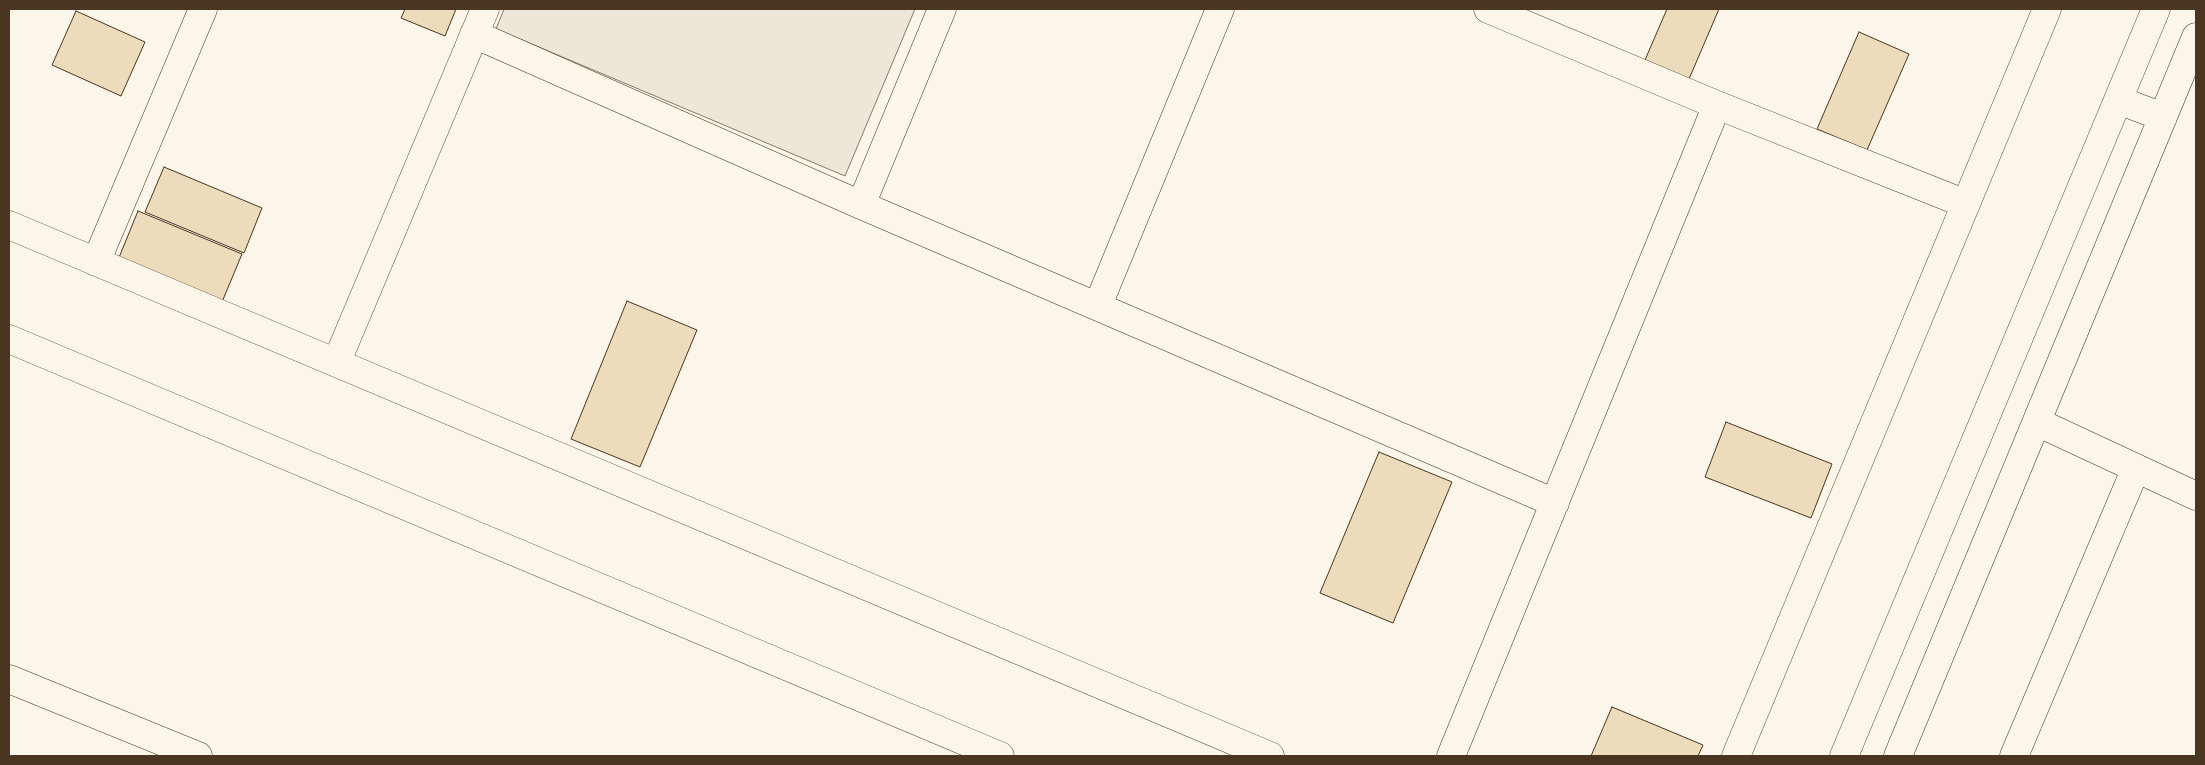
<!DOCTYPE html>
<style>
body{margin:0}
#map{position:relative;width:2205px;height:765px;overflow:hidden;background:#fbf6e9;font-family:Quicksand,sans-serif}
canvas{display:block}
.frame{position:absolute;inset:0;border:10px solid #4a3520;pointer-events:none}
</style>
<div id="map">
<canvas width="2205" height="765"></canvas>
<div class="frame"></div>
</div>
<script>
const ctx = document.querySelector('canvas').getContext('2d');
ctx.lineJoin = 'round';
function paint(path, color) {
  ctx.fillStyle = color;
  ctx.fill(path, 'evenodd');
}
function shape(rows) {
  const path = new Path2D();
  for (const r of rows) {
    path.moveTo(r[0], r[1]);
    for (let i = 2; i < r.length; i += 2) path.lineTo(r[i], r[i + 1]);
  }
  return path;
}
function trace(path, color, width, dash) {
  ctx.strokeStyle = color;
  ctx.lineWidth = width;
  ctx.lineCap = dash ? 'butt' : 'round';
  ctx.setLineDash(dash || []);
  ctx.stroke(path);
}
const green = shape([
 [504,9,915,9,845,176,496,29,504,9]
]);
paint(green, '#ede6d9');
trace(green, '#887966', 1);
const building = shape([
 [405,9,456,9,445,36,401,18,405,9],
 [1667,9,1719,9,1689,79,1645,60,1667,9],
 [76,11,145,42,121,96,52,65,76,11],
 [1859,32,1909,54,1867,150,1817,129,1859,32],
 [164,167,262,208,244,253,145,212,164,167],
 [138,211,242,254,222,302,118,260,138,211],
 [627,301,697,330,640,467,571,439,627,301],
 [1726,422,1832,464,1811,518,1705,477,1726,422],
 [1379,452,1452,482,1393,623,1320,593,1379,452],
 [1612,707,1703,745,1698,756,1591,756,1612,707]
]);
paint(building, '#ecdcbc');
trace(building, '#4a3520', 1);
const minor = shape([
 [1488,9,1717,105,1966,204],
 [474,34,861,205,1555,503],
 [2118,100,2163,117],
 [861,205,942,9],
 [9,225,1270,756],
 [96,262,203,9],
 [1098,305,1220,9],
 [9,339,1000,756],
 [337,361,485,9],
 [2037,422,2196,496],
 [9,679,198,756],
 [1451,756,1717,105],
 [1736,756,2047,9],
 [1844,756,2156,9],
 [1898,756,2196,37],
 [2014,756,2136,468]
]);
trace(minor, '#4a3520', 29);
trace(minor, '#fbf6e9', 28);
</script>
